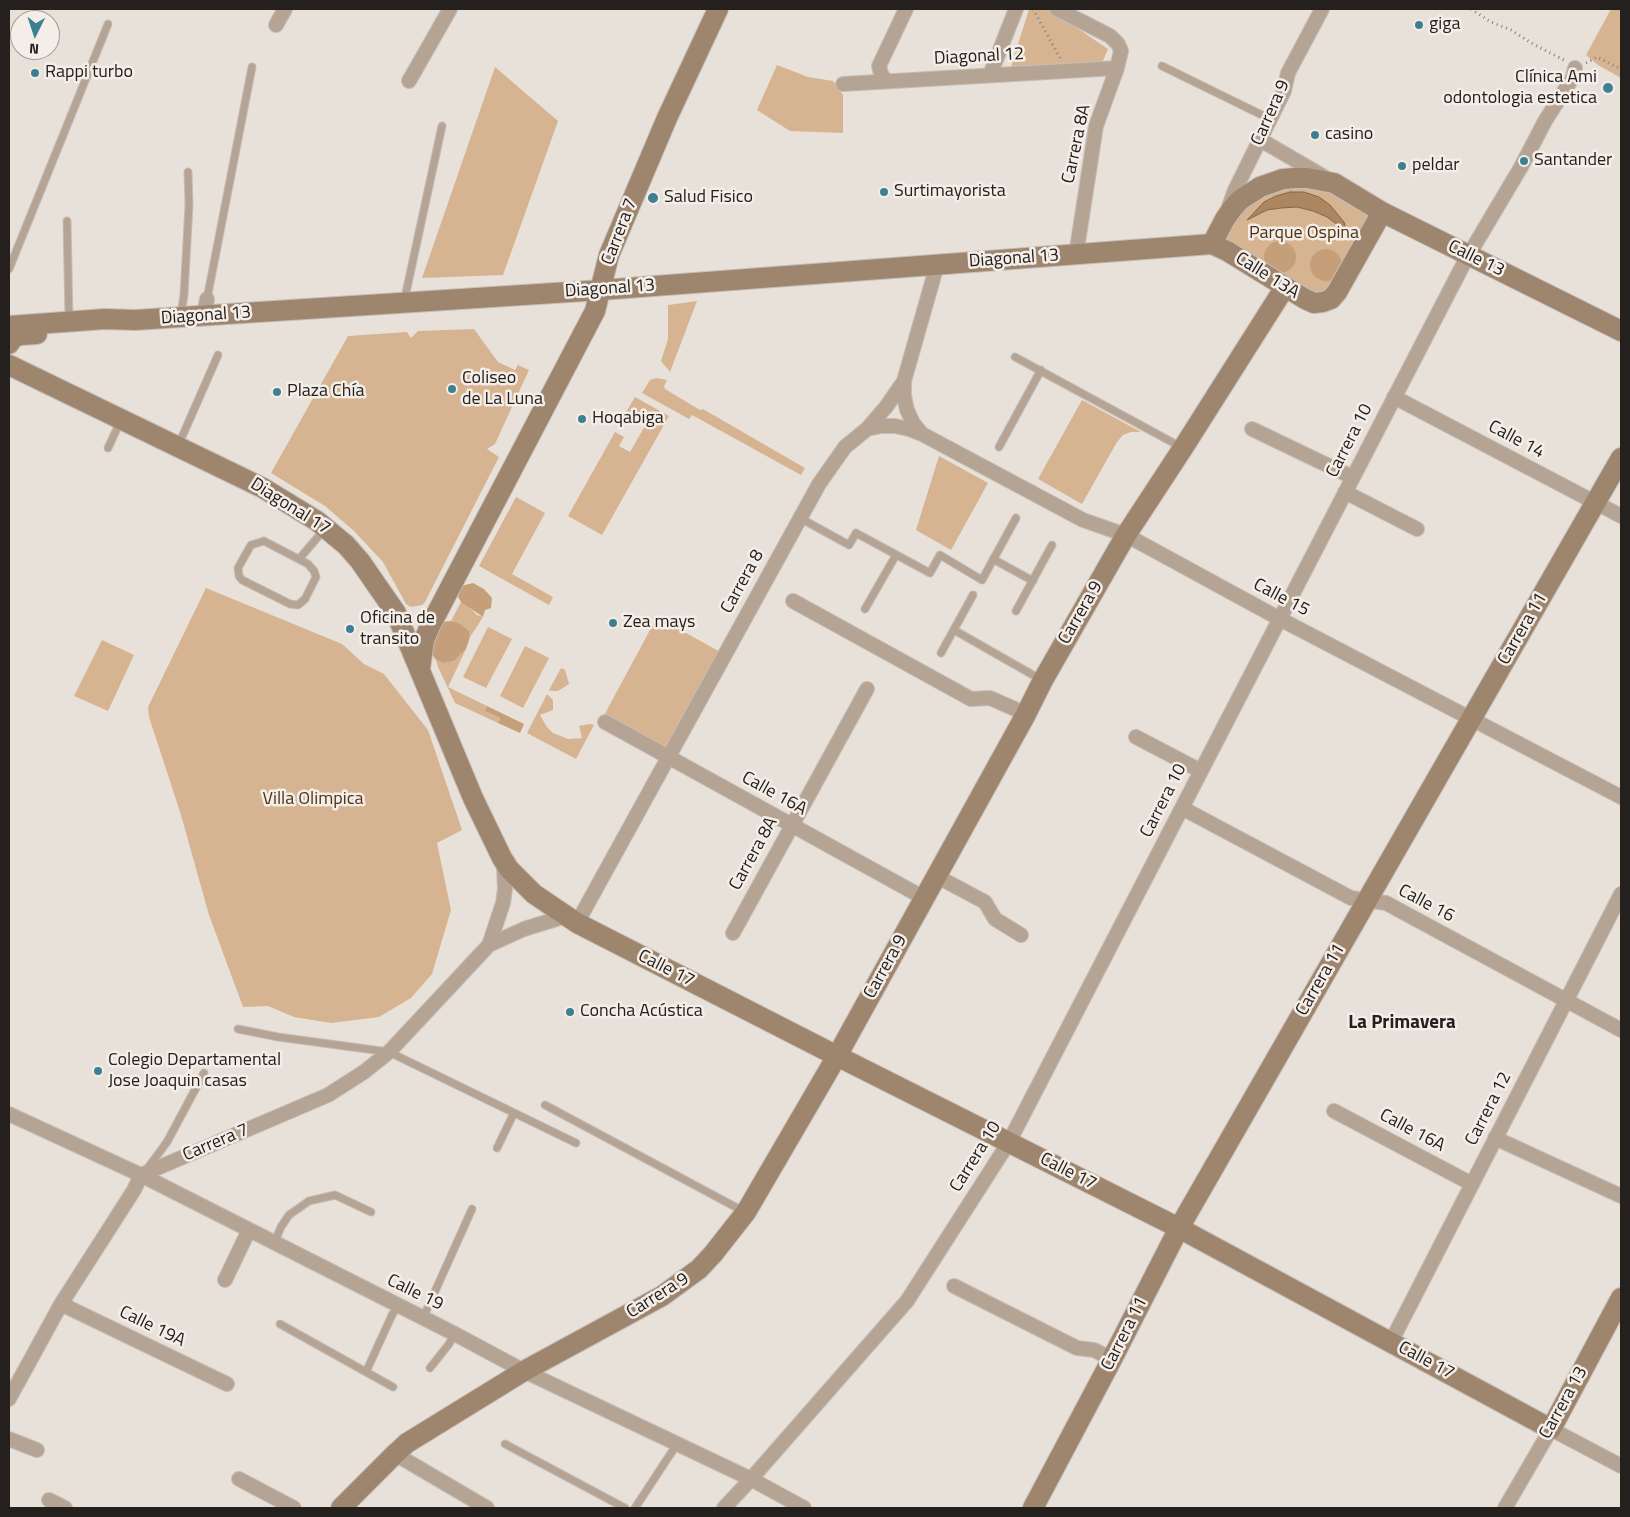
<!DOCTYPE html>
<meta charset="utf-8">
<style>
body{margin:0}
#map{position:relative;width:1630px;height:1517px;overflow:hidden;background:#e8e1da;font-family:"Titillium Web",sans-serif}
canvas{display:block}
.frame{position:absolute;inset:0;border:10px solid #23201e;pointer-events:none}
.north{position:absolute;left:10px;top:10px;width:50px;height:50px;box-sizing:border-box;background:#f5eee8;border:1px solid #a19c97;border-radius:50%;rotate:184deg;font-size:14px;font-weight:700;line-height:20px;text-align:center;color:#23201e}
.north::after{content:'';display:block;margin:auto;width:18px;height:22px;background:#3e8091;clip-path:polygon(50% 0,100% 100%,50% 72%,0 100%)}
</style>
<div id="map">
<canvas width="1630" height="1517"></canvas>
<div class="frame"></div>
<div class="north">N</div>
</div>
<script>
const ctx = document.querySelector('canvas').getContext('2d');
ctx.lineJoin = 'round';
function paint(path, color) {
  ctx.fillStyle = color;
  ctx.fill(path, 'evenodd');
}
function shape(rows) {
  const path = new Path2D();
  for (const r of rows) {
    if (r.length === 3) {
      path.moveTo(r[0] + r[2], r[1]);
      path.arc(r[0], r[1], r[2], 0, 2 * Math.PI);
      continue;
    }
    path.moveTo(r[0], r[1]);
    for (let i = 2; i < r.length; i += 2) path.lineTo(r[i], r[i + 1]);
  }
  return path;
}
function trace(path, color, width, dash) {
  ctx.strokeStyle = color;
  ctx.lineWidth = width;
  ctx.lineCap = dash ? 'butt' : 'round';
  ctx.setLineDash(dash || []);
  ctx.stroke(path);
}
function drawText(font, color, halo, rows, align = 'center') {
  ctx.font = font + ' "Titillium Web",sans-serif';
  ctx.lineWidth = 5;
  ctx.setLineDash([]);
  ctx.textBaseline = 'middle';
  ctx.strokeStyle = halo;
  ctx.fillStyle = color;
  for (const [text, x, y, turn = 0] of rows) {
    ctx.save();
    ctx.translate(x, y);
    ctx.rotate((+turn || 0) * Math.PI / 180);
    ctx.textAlign = isNaN(turn) ? turn : align;
    if (halo) ctx.strokeText(text, 0, 0);
    ctx.fillText(text, 0, 0);
    ctx.restore();
  }
}
paint(shape([
 [1029,9,1049,9,1108,49,1102,63,1010,70],
 [1611,9,1621,9,1621,78,1598,65,1586,55],
 [777,65,808,77,833,81,843,95,843,133,790,131,757,110],
 [495,67,558,121,503,275,422,278],
 [1318,185,1374,217,1338,282,1318,298,1218,241,1227,220,1265,190],
 [697,301,670,372,661,361,668,339,668,305],
 [474,329,498,362,515,370,518,365,529,370,495,444,487,449,499,457,425,602,422,605,411,607,406,604,383,562,354,531,325,506,271,473,348,336,407,332,411,338,418,331],
 [656,378,667,380,664,386,665,389,700,410,703,409,805,468,801,475,692,415,689,419,642,393,650,380],
 [635,397,669,416,602,535,568,516,615,432,624,437,619,446,630,452,645,426,625,414],
 [1082,400,1141,432,1131,432,1123,435,1117,442,1082,504,1038,479],
 [939,456,988,483,951,550,916,530],
 [516,497,545,513,512,574,553,597,549,605,479,566],
 [206,588,342,644,364,664,384,674,428,730,462,830,437,843,451,910,432,974,411,998,379,1017,331,1023,294,1017,268,1006,243,1007,209,915,181,815,149,717,148,707],
 [461,602,465,603,477,615,483,617,470,637,469,631,461,624,451,621],
 [657,617,724,654,668,757,601,721],
 [488,627,512,639,486,688,463,677],
 [102,640,134,655,108,711,74,696],
 [525,646,549,658,523,708,500,696],
 [466,649,448,687,487,706,485,711,500,718,498,723,455,703,438,667,436,660,444,663,454,661],
 [561,668,565,670,569,684,558,691,551,691,549,690],
 [547,694,553,700,553,710,540,715,547,727,553,733,568,739,582,738,579,726,590,724,594,725,576,759,527,733]
]), '#d6b491');
paint(shape([
 [1280,257,16],
 [1326,265,16],
 [473,583,484,589,492,598,491,608,485,610,483,617,461,602,458,597,461,586],
 [451,621,461,624,469,631,470,637,466,649,454,661,444,663,436,660,429,650,441,622],
 [487,706,524,724,520,733,498,723,500,718,485,711]
]), '#c59f79');
const water = shape([
 [1290,192,1304,192,1319,197,1330,205,1344,222,1348,237,1338,225,1327,217,1313,211,1297,207,1281,208,1267,210,1247,220,1264,202,1276,196,1290,192]
]);
paint(water, '#ab8661');
trace(water, '#82674d', 1);
const lane = shape([
 [1162,66,1270,119],
 [67,221,69,319],
 [9,269,108,24],
 [207,299,252,67],
 [404,302,442,126],
 [181,315,184,295,189,205,188,172],
 [1015,357,1181,447],
 [178,446,218,355],
 [999,447,1041,370],
 [108,448,121,420],
 [800,518,849,545,856,533,930,573,940,555,982,580,1016,518],
 [264,541,308,564,314,571,316,577,305,599,298,605,290,604,242,580,239,576,238,568,251,545,264,541],
 [299,559,324,530],
 [993,559,1033,581],
 [865,609,896,555],
 [1016,611,1052,545],
 [954,630,1040,679],
 [941,653,973,595],
 [238,1029,278,1037,389,1052,576,1143],
 [545,1105,743,1211],
 [497,1148,514,1113],
 [147,1169,167,1142,204,1073],
 [274,1243,281,1227,289,1215,309,1201,335,1195,371,1212],
 [423,1318,472,1209],
 [280,1324,393,1387],
 [430,1368,449,1344,455,1334],
 [366,1372,392,1315,398,1306],
 [505,1444,625,1508],
 [635,1508,677,1444]
]);
const street = shape([
 [1057,9,1110,36,1118,44,1121,51,1117,68,1096,126,1076,255],
 [276,25,285,9],
 [990,75,1016,9],
 [409,81,450,9],
 [886,81,881,74,879,66,906,9],
 [843,84,1117,68],
 [1259,139,1326,178],
 [1228,209,1235,190,1284,91,1288,73,1322,9],
 [204,316,207,299],
 [904,381,904,396,907,410,913,423,922,434],
 [1394,397,1621,516],
 [867,429,881,426,895,426,909,429,922,434,1083,520,1126,535,1280,619,1621,797],
 [1252,429,1352,477],
 [1345,492,1417,529],
 [793,601,971,699,990,698,1015,709,1025,716],
 [605,722,924,898],
 [1136,737,1201,771],
 [1182,808,1351,898,1386,903,1621,1030],
 [936,876,985,902,995,919,1021,935],
 [577,923,819,484,845,447,867,429,886,407,904,381,937,265],
 [733,933,867,689],
 [489,945,503,903,505,889,504,868],
 [1334,1111,1472,1184],
 [9,1114,141,1175,455,1334,524,1371,751,1479,804,1508],
 [1495,1138,1621,1196],
 [225,1280,249,1230],
 [954,1286,1077,1348,1094,1350,1112,1359],
 [61,1304,227,1384],
 [1391,1342,1621,894],
 [9,1399,61,1304,134,1190,141,1175,328,1095,364,1072,389,1052,489,945,524,929,566,916],
 [9,1439,37,1450],
 [395,1454,487,1508],
 [239,1479,294,1508],
 [49,1500,65,1508],
 [724,1508,751,1479,907,1301,1009,1142,1464,263,1521,167,1545,121,1573,77,1575,68],
 [1505,1508,1551,1429,1621,1466]
]);
const secondary = shape([
 [1212,244,1225,219,1232,209,1240,200,1260,187,1283,179,1295,178,1307,178,1334,183,1382,212,1621,331],
 [9,326,105,319,135,320,601,290,1212,244,1227,251,1305,299,1314,303,1323,302,1331,299,1337,292,1382,212],
 [9,344,13,338,21,335,37,334],
 [9,365,263,488,317,521,346,545,360,561,396,613,473,798,502,858,509,869,534,894,577,923,837,1056,1179,1228,1551,1429,1621,1298],
 [420,669,424,640,430,626,595,311,609,255,667,118,718,9],
 [341,1508,395,1454,407,1443,524,1371,662,1296,699,1269,713,1254,746,1212,837,1056,1025,716,1043,680,1126,535,1183,448,1285,287],
 [1033,1508,1112,1359,1179,1228,1621,458]
]);
trace(lane, '#c5beb8', 9);
trace(street, '#c5beb8', 16);
trace(secondary, '#c5beb8', 22);
trace(shape([
 [1033,9,1060,58],
 [1471,9,1491,22,1511,30,1533,44,1564,60],
 [1586,63,1597,57,1621,69]
]), '#86817d', 3, [1, 4]);
trace(lane, '#b5a493', 7);
trace(street, '#b5a493', 14);
trace(secondary, '#9e856d', 20);
for (const [x, y, r, color] of [
 [1419,25,5,"#3e8091"],
 [35,73,5,"#3e8091"],
 [1608,88,6,"#3e8091"],
 [1315,135,5,"#3e8091"],
 [1524,161,5,"#3e8091"],
 [1402,166,5,"#3e8091"],
 [884,192,5,"#3e8091"],
 [653,198,6,"#3e8091"],
 [452,389,5,"#3e8091"],
 [277,392,5,"#3e8091"],
 [582,419,5,"#3e8091"],
 [613,623,5,"#3e8091"],
 [350,629,5,"#3e8091"],
 [570,1012,5,"#3e8091"],
 [98,1071,5,"#3e8091"]
]) {
  const dot = new Path2D();
  dot.arc(x, y, r, 0, 2 * Math.PI);
  ctx.fillStyle = color;
  ctx.fill(dot);
  trace(dot, '#f5eee8', 2);
}
drawText('18px', '#23201e', '#f5eee8', [
 ["giga",1429,25],
 ["Rappi turbo",45,73],
 ["Clínica Ami",1597,78,"right"],
 ["odontologia estetica",1597,99,"right"],
 ["casino",1325,135],
 ["Santander",1534,161],
 ["peldar",1412,166],
 ["Surtimayorista",894,192],
 ["Salud Fisico",664,198],
 ["Coliseo",462,379],
 ["de La Luna",462,400],
 ["Plaza Chía",287,392],
 ["Hoqabiga",592,419],
 ["Oficina de",360,619],
 ["transito",360,640],
 ["Zea mays",623,623],
 ["Concha Acústica",580,1012],
 ["Colegio Departamental",108,1061],
 ["Jose Joaquin casas",108,1082]
], 'left');
drawText('18px', '#23201e', '#f5eee8', [
 ["Diagonal 12",979,57,-3],
 ["Carrera 9",1271,113,-66],
 ["Carrera 8A",1077,144,-78],
 ["Carrera 7",620,232,-69],
 ["Diagonal 13",1014,259,-4],
 ["Calle 13",1476,259,26],
 ["Calle 13A",1267,276,32],
 ["Diagonal 13",610,289,-4],
 ["Diagonal 13",206,316,-4],
 ["Calle 14",1516,440,28],
 ["Carrera 10",1350,441,-63],
 ["Diagonal 17",290,507,32],
 ["Carrera 8",743,582,-61],
 ["Calle 15",1281,598,28],
 ["Carrera 9",1081,613,-60],
 ["Carrera 11",1523,629,-60],
 ["Calle 16A",774,794,29],
 ["Carrera 10",1164,801,-63],
 ["Carrera 8A",754,854,-61],
 ["Calle 16",1426,904,28],
 ["Carrera 9",886,967,-61],
 ["Calle 17",666,969,27],
 ["Carrera 11",1321,980,-60],
 ["Carrera 12",1489,1109,-63],
 ["Calle 16A",1412,1131,28],
 ["Carrera 7",216,1143,-23],
 ["Carrera 10",976,1157,-58],
 ["Calle 17",1068,1172,27],
 ["Calle 19",415,1293,26],
 ["Carrera 9",658,1296,-32],
 ["Calle 19A",152,1327,26],
 ["Carrera 11",1125,1334,-63],
 ["Calle 17",1426,1361,28],
 ["Carrera 13",1564,1403,-61]
]);
drawText('18px', '#4d3213', '#f5eee8', [
 ["Parque Ospina",1304,234],
 ["Villa Olimpica",313,800]
]);
drawText('bold 19px', '#23201e', '#f5eee8', [
 ["La Primavera",1402,1023]
]);
</script>
